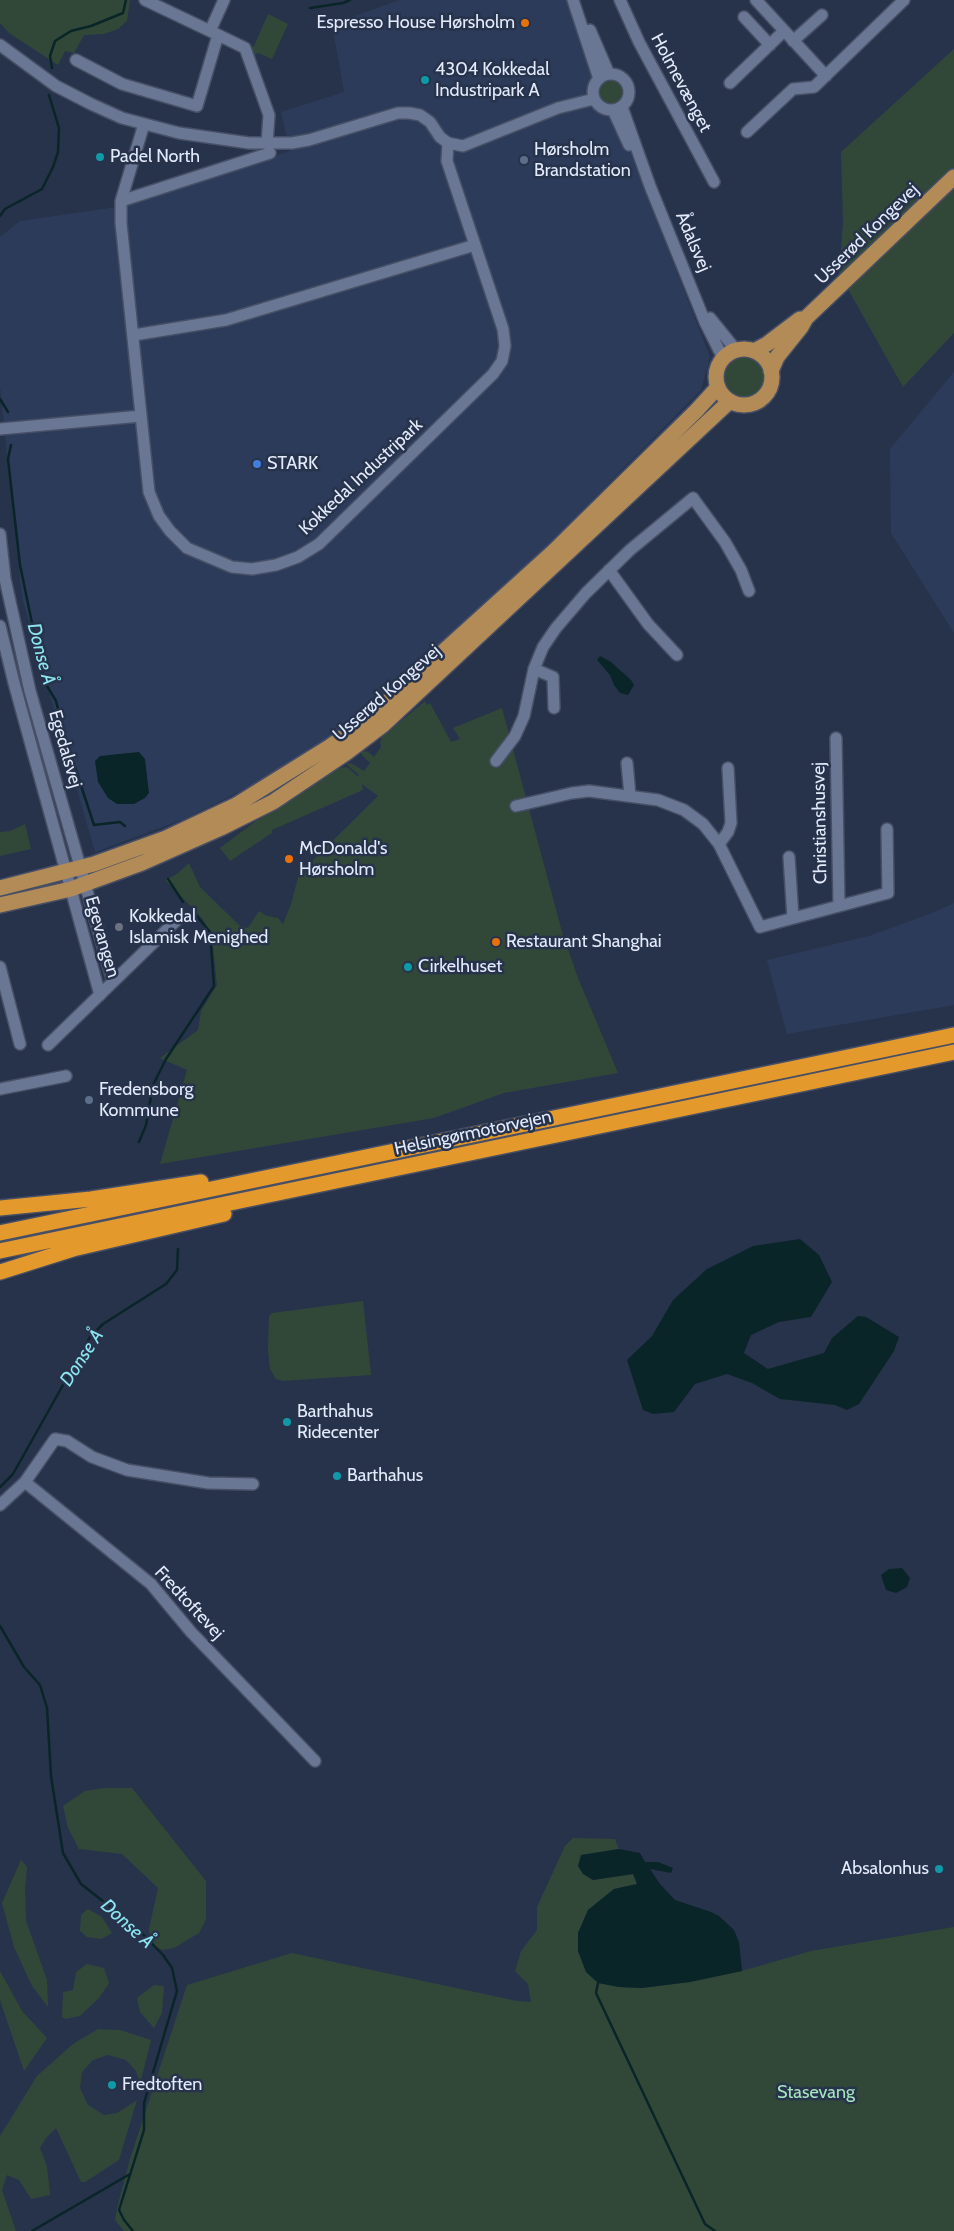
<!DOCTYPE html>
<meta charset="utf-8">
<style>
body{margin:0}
canvas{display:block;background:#27324b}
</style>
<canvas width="954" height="2231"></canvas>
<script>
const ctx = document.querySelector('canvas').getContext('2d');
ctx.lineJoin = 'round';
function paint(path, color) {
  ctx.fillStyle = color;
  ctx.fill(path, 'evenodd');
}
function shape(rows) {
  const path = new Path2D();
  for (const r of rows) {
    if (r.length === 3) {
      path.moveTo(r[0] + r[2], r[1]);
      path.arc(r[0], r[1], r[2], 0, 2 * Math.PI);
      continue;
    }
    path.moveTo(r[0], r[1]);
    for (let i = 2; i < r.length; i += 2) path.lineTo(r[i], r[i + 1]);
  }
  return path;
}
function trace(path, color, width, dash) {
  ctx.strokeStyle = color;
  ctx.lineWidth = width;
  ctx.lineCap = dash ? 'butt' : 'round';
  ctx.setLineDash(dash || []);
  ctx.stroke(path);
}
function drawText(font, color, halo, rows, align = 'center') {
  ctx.font = font + ' Cabin,sans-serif';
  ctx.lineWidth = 5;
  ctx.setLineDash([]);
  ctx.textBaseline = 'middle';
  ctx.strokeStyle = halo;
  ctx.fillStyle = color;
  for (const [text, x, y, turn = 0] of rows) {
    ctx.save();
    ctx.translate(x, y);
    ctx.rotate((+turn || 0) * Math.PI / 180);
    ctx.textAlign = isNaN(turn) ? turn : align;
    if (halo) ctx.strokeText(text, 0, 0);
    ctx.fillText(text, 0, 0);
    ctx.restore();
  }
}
paint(shape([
 [400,0,571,0,710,357,701,390,418,676,321,751,184,819,95,852,22,597,0,386,0,237,20,221,117,207,290,151,281,112,344,92,332,24],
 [954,372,954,633,891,533,890,449],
 [954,903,954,1005,787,1034,767,960,869,936,937,911]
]), '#2d3b5a');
paint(shape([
 [0,0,130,0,127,21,118,29,104,34,84,35,74,53,65,51,58,65,9,33,0,23],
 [268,14,288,24,272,59,258,53,252,56,249,49,254,46],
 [954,49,954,333,903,387,839,273,843,223,841,152],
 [611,92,13],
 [743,377,22],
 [425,701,427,705,430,703,451,742,460,739,453,728,502,708,562,932,578,978,618,1073,504,1093,434,1118,160,1164,187,1070,160,1058,198,1030,201,1011,217,985,212,936,202,918,165,880,177,874,189,863,200,887,240,926,248,928,259,911,267,916,278,918,283,924,291,904,299,874,378,796,362,784,363,790,272,830,272,833,230,861,220,848,256,821,339,768,347,767,357,776,359,775,346,764,351,763,364,771,370,763,362,755,362,752,367,751,374,757,381,747,380,742,382,737],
 [25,824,31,849,0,856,0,832,10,831],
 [363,1301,371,1375,283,1381,276,1379,270,1369,268,1350,269,1316,272,1313],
 [104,1788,132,1788,206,1881,206,1919,199,1933,174,1948,163,1950,156,1947,150,1937,149,1929,158,1888,122,1854,79,1849,68,1828,63,1806,85,1791],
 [573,1838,615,1839,619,1849,581,1855,593,1880,634,1874,637,1884,614,1889,588,1910,578,1933,578,1951,586,1972,599,1983,619,1987,642,1988,690,1982,742,1971,811,1951,954,1927,954,2231,124,2231,115,2220,118,2204,130,2159,187,1985,292,1953,517,2001,531,2002,528,1984,515,1971,521,1951,537,1930,537,1907,565,1846],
 [21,1860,27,1867,25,1890,26,1921,47,1980,48,2007,32,1986,14,1947,2,1903],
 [88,1909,102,1917,112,1933,101,1939,87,1937,80,1931,81,1915],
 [87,1964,104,1968,109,1983,99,1998,80,2016,66,2019,62,2017,63,1992,73,1990,76,1972],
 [0,1971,22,2011,47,2038,24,2071,0,2000],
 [154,1985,164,1986,162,2013,154,2028,140,2012,137,1998],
 [98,2029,120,2030,151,2040,140,2084,136,2071,126,2060,108,2055,93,2060,82,2072,80,2088,88,2105,104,2115,117,2113,137,2100,119,2160,85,2182,81,2182,56,2128,46,2138,40,2148,47,2166,50,2195,31,2199,19,2180,7,2175,2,2190,16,2231,0,2231,0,2136,37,2076,73,2044]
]), '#314839');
paint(shape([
 [600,656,611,662,631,680,634,685,628,695,620,693,614,685,610,675,597,660],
 [139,752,145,759,149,793,145,798,134,804,117,804,108,798,98,782,95,761,100,756],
 [800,1239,819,1255,832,1282,811,1317,779,1322,751,1335,744,1353,768,1369,824,1353,832,1338,858,1316,866,1317,899,1337,894,1351,859,1404,847,1410,835,1405,780,1399,752,1383,727,1374,695,1384,674,1412,653,1414,643,1410,627,1360,652,1336,673,1300,707,1269,753,1246],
 [902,1568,910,1578,907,1587,896,1593,886,1590,881,1575,889,1569],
 [619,1849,640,1853,645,1862,658,1862,673,1868,671,1873,650,1869,660,1884,675,1900,711,1912,719,1916,734,1930,739,1942,742,1971,690,1982,642,1988,619,1987,598,1983,586,1972,578,1951,578,1933,588,1910,614,1889,637,1884,633,1874,593,1880,583,1874,578,1866,581,1855]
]), '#092528');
trace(shape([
 [310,8,343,3,350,0],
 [52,68,50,56,55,41,71,31,91,26,123,13,126,0],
 [0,216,5,209,42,189,53,167,58,152,59,128,49,95],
 [0,399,8,412],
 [11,445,8,459,20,565,44,681,56,701,65,737,94,825,120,822,125,826],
 [168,879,183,902],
 [139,1142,146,1125,153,1085,166,1059,214,986,210,932,196,915],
 [0,1487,13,1474,90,1337,103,1324,166,1284,177,1270,178,1249],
 [0,1626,24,1667,40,1685,47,1708,51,1776,63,1853,81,1884,136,1927,163,1955,172,1968,177,1991,144,2103,144,2130,119,2210,124,2220,133,2231],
 [598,1983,596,1993,705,2224,715,2231],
 [32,2231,130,2174]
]), '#092528', 2.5);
const minor = shape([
 [145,0,210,31],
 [224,0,210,31,245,48,269,115,267,144],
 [573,0,599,79],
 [620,0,639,42,714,182],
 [756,0,826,76],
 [744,17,770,45],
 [590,30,609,74],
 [793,41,822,15],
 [0,45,56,86,91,104,122,118,179,133,249,143,292,143,309,140,398,113,409,113,420,115,430,122,440,137,448,143,463,146,558,108,594,99],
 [76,60,122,84,197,106,218,35],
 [611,92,18],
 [730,83,784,31],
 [622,107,650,186,705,322,723,358],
 [613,110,629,145],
 [144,124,121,201,121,223,149,492,159,516,170,531,187,548,232,567,252,569,276,565,298,557,319,544,493,374,502,361,505,346,503,329,447,161,448,143],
 [747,132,793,89,814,87,904,0],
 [121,201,270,153],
 [710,318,736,350],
 [134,335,226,320,475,245],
 [0,429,141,416],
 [0,534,5,579,30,691,113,982],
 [609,570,648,624,677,655],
 [0,626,14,683,100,995],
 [534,669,553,677,554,708],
 [836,738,839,906],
 [496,761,515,736,524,716,534,669,543,647,556,628,586,593,630,550,693,498,725,542,741,570,749,591],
 [627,763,630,795],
 [516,806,572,793,589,791,658,800,684,810,703,824,719,844,760,927,888,893,887,829],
 [719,844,728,832,731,823,728,768],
 [789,857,793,918],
 [0,967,20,1044],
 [48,1045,180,917],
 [0,1089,66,1076],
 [25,1482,151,1584,191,1632,315,1761],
 [0,1505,25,1482,55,1439,67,1441,92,1457,127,1470,208,1483,253,1484]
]);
const major = shape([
 [744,377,28],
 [754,351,767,344,800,319],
 [771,371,777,357,801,327,806,318,954,177],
 [0,888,94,864,166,838,236,805,329,747,370,718,553,552,696,411,718,387],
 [0,905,71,889,142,863,221,828,273,802,346,753,383,725,730,401]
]);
const highway = shape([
 [0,1208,91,1199,201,1182],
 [0,1233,954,1035],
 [0,1251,954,1052],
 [0,1272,73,1249,224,1214]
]);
trace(minor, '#464f65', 14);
trace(major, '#464f65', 18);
trace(highway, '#464f65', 18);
trace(minor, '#6a7794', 11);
trace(major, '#b38b56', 15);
trace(highway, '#e4992c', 15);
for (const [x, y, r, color] of [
 [525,23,5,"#e8710a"],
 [425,80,5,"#0f9aa8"],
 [100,157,5,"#0f9aa8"],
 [524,160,5,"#5c6f8a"],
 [257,464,5,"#3f7fe0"],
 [289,859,5,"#e8710a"],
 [119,927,5,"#6b7280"],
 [496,942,5,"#e8710a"],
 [408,967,5,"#0f9aa8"],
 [89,1100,5,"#5c6f8a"],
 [287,1422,5,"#0f9aa8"],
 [337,1476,5,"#0f9aa8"],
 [939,1869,5,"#0f9aa8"],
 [112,2085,5,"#0f9aa8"]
]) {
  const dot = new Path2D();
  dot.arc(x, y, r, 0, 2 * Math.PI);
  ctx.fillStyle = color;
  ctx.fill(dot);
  trace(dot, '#27324b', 2);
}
drawText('18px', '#e2eafb', '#27324b', [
 ["Espresso House Hørsholm",515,23,"right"],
 ["4304 Kokkedal",435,70],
 ["Industripark A",435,91],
 ["Hørsholm",534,150],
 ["Brandstation",534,171],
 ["Padel North",110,157],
 ["STARK",267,464],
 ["McDonald's",299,849],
 ["Hørsholm",299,870],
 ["Kokkedal",129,917],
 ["Islamisk Menighed",129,938],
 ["Restaurant Shanghai",506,942],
 ["Cirkelhuset",418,967],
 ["Fredensborg",99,1090],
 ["Kommune",99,1111],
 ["Barthahus",297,1412],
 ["Ridecenter",297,1433],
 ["Barthahus",347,1476],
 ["Absalonhus",929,1869,"right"],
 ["Fredtoften",122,2085]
], 'left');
drawText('18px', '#e2eafb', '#27324b', [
 ["Holmevænget",681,83,62],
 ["Usserød Kongevej",867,234,-44],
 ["Ådalsvej",693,242,67],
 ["Kokkedal Industripark",361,477,-43],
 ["Usserød Kongevej",387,693,-41],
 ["Egedalsvej",65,749,74],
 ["Christianshusvej",820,823,-91],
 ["Egevangen",102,937,74],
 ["Helsingørmotorvejen",473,1133,-12],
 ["Fredtoftevej",189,1603,47]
]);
drawText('18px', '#a6e5bc', '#27324b', [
 ["Stasevang",816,2093]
]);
drawText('italic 19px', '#8ce5f0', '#27324b', [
 ["Donse Å",41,654,75],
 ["Donse Å",82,1358,-57],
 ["Donse Å",127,1924,42]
]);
</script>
